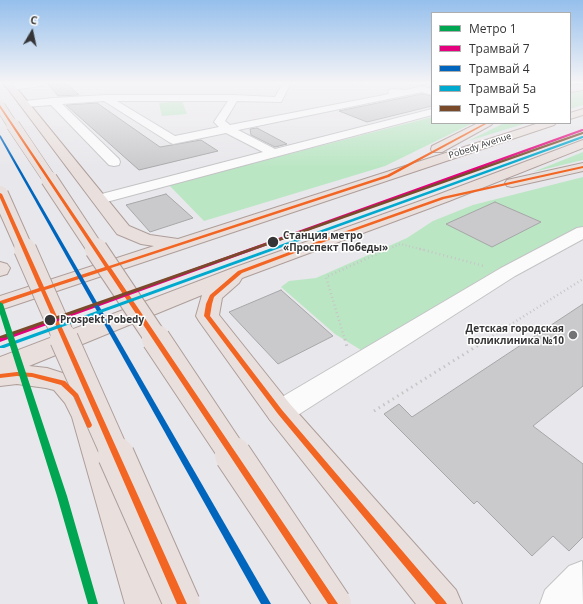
<!DOCTYPE html>
<meta charset="utf-8">
<style>
body{margin:0}
#map{position:relative;width:583px;height:604px;overflow:hidden;background:#e8e7eb;font-family:"Open Sans",sans-serif}
canvas{display:block}
.legend{position:absolute;left:431px;top:12px;width:140px;height:112px;box-sizing:border-box;background:#fff;border:1px solid #aeaeaf;margin:0;padding:5px 7px;list-style:none;font-size:12px;color:#353537}
.legend li{display:flex;align-items:center;gap:8px;height:20px}
.legend b{width:20px;border:1px solid #aeaeaf}
.north{position:absolute;left:12px;top:12px;width:40px;height:40px;-webkit-text-stroke:3px #fff;paint-order:stroke;rotate:9deg;font-size:11px;font-weight:700;line-height:16px;text-align:center;color:#353537}
.north::after{content:'';display:block;margin:auto;width:14px;height:18px;background:#353537;clip-path:polygon(50% 0,100% 100%,50% 72%,0 100%)}
</style>
<div id="map">
<canvas width="583" height="604"></canvas>
<ul class="legend">
<li><b style="height:5px;background:#00a651"></b>Метро 1</li>
<li><b style="height:5px;background:#e5007d"></b>Трамвай 7</li>
<li><b style="height:5px;background:#0065bd"></b>Трамвай 4</li>
<li><b style="height:5px;background:#00a9ce"></b>Трамвай 5а</li>
<li><b style="height:5px;background:#7a4b2a"></b>Трамвай 5</li>
</ul>
<div class="north">С</div>
</div>
<script>
const ctx = document.querySelector('canvas').getContext('2d');
ctx.lineJoin = 'round';
function paint(path, color) {
  ctx.fillStyle = color;
  ctx.fill(path, 'evenodd');
}
function shape(rows) {
  const path = new Path2D();
  for (const r of rows) {
    path.moveTo(r[0], r[1]);
    for (let i = 2; i < r.length; i += 2) path.lineTo(r[i], r[i + 1]);
  }
  return path;
}
function trace(path, color, width, dash) {
  ctx.strokeStyle = color;
  ctx.lineWidth = width;
  ctx.lineCap = dash ? 'butt' : 'round';
  ctx.setLineDash(dash || []);
  ctx.stroke(path);
}
function drawText(font, color, halo, rows, align = 'center') {
  ctx.font = font + ' "Open Sans",sans-serif';
  ctx.lineWidth = 3;
  ctx.setLineDash([]);
  ctx.textBaseline = 'middle';
  ctx.strokeStyle = halo;
  ctx.fillStyle = color;
  for (const [text, x, y, turn = 0] of rows) {
    ctx.save();
    ctx.translate(x, y);
    ctx.rotate((+turn || 0) * Math.PI / 180);
    ctx.textAlign = isNaN(turn) ? turn : align;
    if (halo) ctx.strokeText(text, 0, 0);
    ctx.fillText(text, 0, 0);
    ctx.restore();
  }
}
paint(shape([
 [570,83,583,83,583,105,570,109],
 [182,101,187,114,162,116,159,103],
 [432,117,432,123,473,123,385,166,204,221,169,185],
 [504,123,527,123,468,141],
 [583,152,583,160,533,172],
 [583,177,583,227,361,350,335,334,281,287,289,281,316,278,407,238,433,221,473,205]
]), '#bae6c3');
const building = shape([
 [47,83,66,83,79,95,58,96,47,83],
 [422,94,432,96,432,106,367,122,339,111,422,94],
 [97,103,160,147,201,140,218,151,139,170,66,105,97,103],
 [257,128,287,144,275,147,251,135,250,129,257,128],
 [166,194,193,218,150,232,126,205,166,194],
 [495,202,541,222,492,247,446,224,495,202],
 [281,290,333,336,278,364,229,312,281,290],
 [583,304,583,386,533,426,583,464,583,537,569,551,553,536,532,556,477,501,474,504,384,414,399,404,412,417,583,304]
]);
paint(building, '#cac9cb');
trace(building, '#a7a6a8', 1);
const minor = shape([
 [19,83,45,83,41,86,11,90,7,87,8,85,19,83],
 [283,83,291,83,281,102,237,101,225,121,230,125,389,94,388,92,389,90,392,89,406,90,422,86,432,89,432,95,422,92,238,130,275,149,432,109,432,115,99,204,94,202,91,199,94,196,263,152,226,133,173,144,169,142,104,101,62,104,119,159,120,162,119,165,114,166,109,165,51,105,25,107,20,104,25,101,53,98,106,95,234,95,275,97,283,83],
 [117,101,228,101,214,122,219,127,175,136,117,101],
 [583,227,583,239,515,276,290,420,280,423,270,420,266,412,270,404,501,268,577,228,583,227],
 [582,561,583,604,540,604,545,590,569,566,582,561]
]);
const major = shape([
 [2,83,12,83,14,85,129,226,150,235,178,239,539,123,556,123,554,125,0,310,0,296,154,246,141,244,117,234,8,89,2,83],
 [583,84,583,90,570,92,570,86,583,84],
 [583,109,583,115,570,119,570,113,583,109],
 [478,123,493,123,491,125,442,152,432,152,431,149,432,146,478,123],
 [583,140,583,148,449,201,242,278,239,283,222,298,219,315,290,404,456,590,462,604,416,604,270,420,199,321,196,316,202,295,29,366,47,368,72,376,86,388,100,417,165,604,125,604,72,417,65,403,54,390,46,388,17,384,0,386,0,357,233,268,437,195,583,140],
 [583,163,583,171,512,187,507,186,505,183,507,180,583,163],
 [0,262,7,264,10,268,7,274,0,276,0,262]
]);
trace(minor, '#c3c3c5', 2);
trace(major, '#ae9e9a', 2);
trace(shape([
 [357,83,368,87]
]), '#c6c6c7', 1, [0.5, 1.5]);
trace(shape([
 [386,250,400,244,424,250]
]), '#c6c6c7', 2, [1, 2.5]);
trace(shape([
 [420,249,484,266],
 [345,340,326,277,388,249],
 [486,340,583,279]
]), '#c6c6c7', 2.5, [1, 3]);
trace(shape([
 [345,339,347,347],
 [374,411,488,339]
]), '#c6c6c7', 3, [1.5, 4]);
paint(minor, '#fcfbfc');
paint(major, '#e9e0dd');
const majorBridgeFar5 = shape([
 [0,106,13,126]
]);
const majorBridgeFar4 = shape([
 [13,125,50,180]
]);
const majorBridgeFar3 = shape([
 [49,179,96,250],
 [0,194,25,250]
]);
const majorBridgeFar2 = shape([
 [25,249,65,340],
 [96,249,157,340]
]);
const majorBridgeFar1 = shape([
 [64,339,116,456],
 [156,339,234,456]
]);
const majorBridge = shape([
 [116,455,182,604],
 [233,455,333,604]
]);
trace(majorBridgeFar5, '#ae9e9a', 11, []);
trace(majorBridgeFar4, '#ae9e9a', 14, []);
trace(majorBridgeFar3, '#ae9e9a', 18, []);
trace(majorBridgeFar2, '#ae9e9a', 24, []);
trace(majorBridgeFar1, '#ae9e9a', 30, []);
trace(majorBridge, '#ae9e9a', 38, []);
trace(majorBridgeFar5, '#e9e0dd', 10);
trace(majorBridgeFar4, '#e9e0dd', 13);
trace(majorBridgeFar3, '#e9e0dd', 16);
trace(majorBridgeFar2, '#e9e0dd', 22);
trace(majorBridgeFar1, '#e9e0dd', 28);
trace(majorBridge, '#e9e0dd', 36);
paint(shape([
 [0,105,109,266,387,175,485,123,488,123,389,177,111,268,336,601,338,604,328,604,107,270,45,290,187,604,177,604,41,291,0,305,0,301,39,288,0,198,0,193,2,194,44,287,105,267,0,108,0,105],
 [583,166,583,168,444,199,337,237,242,273,214,297,212,304,210,316,282,410,445,601,447,604,436,604,278,414,205,317,204,316,206,304,210,295,238,271,335,235,442,197,583,166],
 [17,372,32,373,65,381,78,394,92,425,91,427,89,428,87,427,74,397,61,385,32,377,17,376,0,378,0,374,17,372]
]), '#f26522');
paint(shape([
 [582,129,583,129,583,131,0,342,0,338,582,129]
]), '#e5007d');
paint(shape([
 [0,135,1,136,271,604,261,604,0,138,0,135]
]), '#0065bd');
paint(shape([
 [582,136,583,136,583,138,4,348,0,348,0,346,582,136]
]), '#00a9ce');
paint(shape([
 [582,132,583,132,583,134,4,338,0,338,0,336,582,132]
]), '#7a4b2a');
paint(shape([
 [0,302,3,304,67,496,98,604,88,604,57,496,0,314,0,302]
]), '#00a651');
const sky = ctx.createLinearGradient(0, 0, 0, 168);
sky.addColorStop(0, '#95bfec');
sky.addColorStop(0.49, '#f5f4f6');
sky.addColorStop(1, '#f5f4f600');
ctx.fillStyle = sky;
ctx.fillRect(0, 0, 583, 168);
for (const [x, y, r, color] of [
 [273,242,6,"#353537"],
 [50,320,6,"#353537"],
 [573,335,5,"#747376"]
]) {
  const dot = new Path2D();
  dot.arc(x, y, r, 0, 2 * Math.PI);
  ctx.fillStyle = color;
  ctx.fill(dot);
  trace(dot, '#fff', 1.5);
}
drawText('9px', '#353537', '#fff', [
 ["Pobedy Avenue",480,146,-18]
]);
drawText('bold 10px', '#353537', '#fff', [
 ["Станция метро",283,236],
 ["«Проспект Победы»",283,248],
 ["Prospekt Pobedy",60,320]
], 'left');
drawText('bold 10px', '#353537', '#fff', [
 ["Детская городская",564,329],
 ["поликлиника №10",564,341]
], 'right');
</script>
